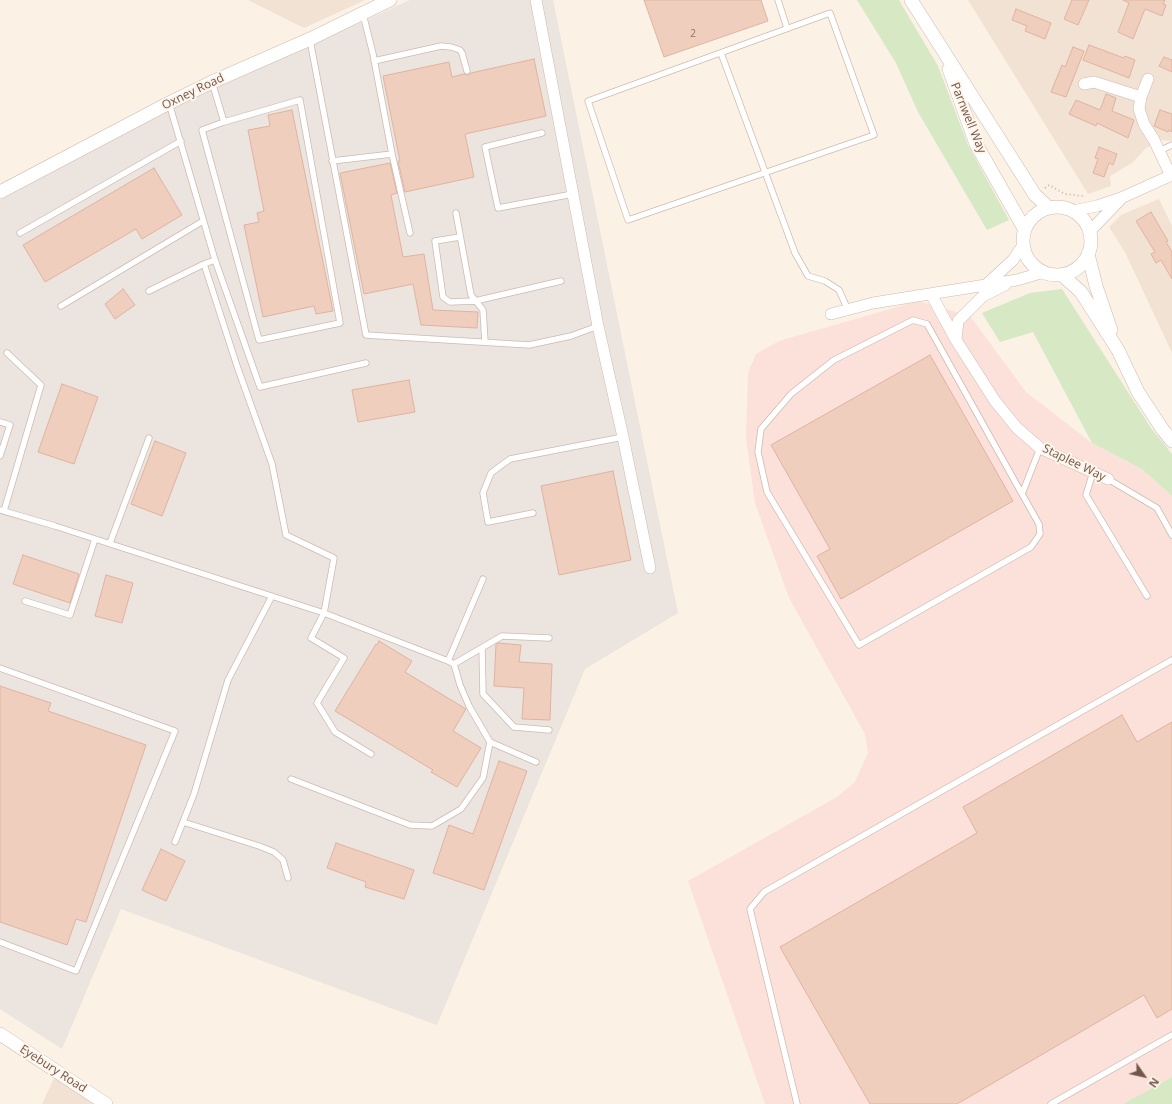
<!DOCTYPE html>
<style>
body{margin:0}
#map{position:relative;width:1172px;height:1104px;overflow:hidden;background:#fbf1e5;font-family:"Open Sans",sans-serif}
canvas{display:block}
.north{position:absolute;left:1124px;top:1056px;width:40px;height:40px;-webkit-text-stroke:3px #fef5eb;paint-order:stroke;rotate:124deg;font-size:11px;font-weight:700;line-height:16px;text-align:center;color:#73564b}
.north::after{content:'';display:block;margin:auto;width:14px;height:18px;background:#73564b;clip-path:polygon(50% 0,100% 100%,50% 72%,0 100%)}
</style>
<div id="map">
<canvas width="1172" height="1104"></canvas>
<div class="north">N</div>
</div>
<script>
const ctx = document.querySelector('canvas').getContext('2d');
ctx.lineJoin = 'round';
function paint(path, color) {
  ctx.fillStyle = color;
  ctx.fill(path, 'evenodd');
}
function shape(rows) {
  const path = new Path2D();
  for (const r of rows) {
    if (r.length === 3) {
      path.moveTo(r[0] + r[2], r[1]);
      path.arc(r[0], r[1], r[2], 0, 2 * Math.PI);
      continue;
    }
    path.moveTo(r[0], r[1]);
    for (let i = 2; i < r.length; i += 2) path.lineTo(r[i], r[i + 1]);
  }
  return path;
}
function trace(path, color, width, dash) {
  ctx.strokeStyle = color;
  ctx.lineWidth = width;
  ctx.lineCap = dash ? 'butt' : 'round';
  ctx.setLineDash(dash || []);
  ctx.stroke(path);
}
function drawText(font, color, halo, rows, align = 'center') {
  ctx.font = font + ' "Open Sans",sans-serif';
  ctx.lineWidth = 4;
  ctx.setLineDash([]);
  ctx.textBaseline = 'middle';
  ctx.strokeStyle = halo;
  ctx.fillStyle = color;
  for (const [text, x, y, turn = 0] of rows) {
    ctx.save();
    ctx.translate(x, y);
    ctx.rotate((+turn || 0) * Math.PI / 180);
    ctx.textAlign = isNaN(turn) ? turn : align;
    if (halo) ctx.strokeText(text, 0, 0);
    ctx.fillText(text, 0, 0);
    ctx.restore();
  }
}
paint(shape([
 [248,0,365,0,304,28],
 [968,0,1172,0,1172,141,1162,140,1146,148,1132,163,1110,176,1111,186,1088,194],
 [1159,199,1172,226,1172,353,1125,252,1109,227,1121,215],
 [55,1076,96,1104,42,1104]
]), '#f2e2d4');
paint(shape([
 [918,301,970,316,1026,392,1092,443,1142,469,1172,496,1172,1077,1123,1104,765,1104,688,881,837,797,855,782,868,753,865,734,789,598,755,503,746,438,748,373,756,354,779,341]
]), '#fbe1d9');
paint(shape([
 [410,0,553,0,678,613,585,669,437,1025,121,909,62,1049,0,1009,0,200,163,112]
]), '#ebe4df');
paint(shape([
 [857,0,899,0,900,2,938,66,968,145,1009,220,987,230,918,112,896,63],
 [1062,289,1151,428,1172,454,1172,496,1142,469,1092,443,1033,332,1000,342,982,313,1030,293],
 [1172,1077,1172,1104,1123,1104]
]), '#d6e8c4');
const building = shape([
 [644,0,761,0,768,21,664,57,644,0],
 [1072,0,1089,0,1078,25,1064,19,1072,0],
 [1123,0,1165,0,1163,4,1166,5,1162,16,1145,9,1133,39,1118,32,1129,3,1123,0],
 [1016,9,1051,23,1045,39,1025,31,1027,26,1012,20,1016,9],
 [1089,45,1124,58,1125,56,1135,60,1129,78,1083,60,1089,45],
 [1073,47,1084,51,1066,97,1051,92,1062,65,1065,67,1073,47],
 [1164,57,1172,60,1172,72,1159,66,1164,57],
 [534,59,546,116,465,134,474,177,405,192,398,161,400,161,383,76,449,62,452,77,464,74,468,75,471,73,534,59],
 [1106,94,1116,98,1112,111,1134,120,1128,138,1097,123,1096,126,1069,114,1076,100,1100,110,1106,94],
 [292,110,333,311,316,314,314,306,263,317,244,225,259,222,257,213,264,211,248,130,270,126,268,115,292,110],
 [1160,110,1172,114,1172,132,1169,130,1168,132,1154,126,1160,110],
 [1099,147,1117,154,1113,165,1109,163,1104,177,1093,173,1098,159,1095,158,1099,147],
 [390,163,397,193,391,195,403,257,424,254,433,310,478,312,477,328,421,325,413,284,364,294,340,173,390,163],
 [154,168,182,215,142,239,136,229,45,282,23,245,154,168],
 [1151,212,1168,241,1166,242,1172,252,1172,279,1161,260,1156,263,1151,254,1155,252,1136,221,1151,212],
 [123,289,135,305,115,319,105,304,123,289],
 [930,355,1013,501,841,599,817,556,830,549,771,445,930,355],
 [409,380,415,412,358,422,352,390,409,380],
 [62,384,98,397,74,464,38,452,62,384],
 [155,441,186,453,162,516,131,504,155,441],
 [613,471,631,560,559,575,541,486,613,471],
 [23,555,79,574,70,603,13,584,23,555],
 [106,575,133,583,122,623,95,616,106,575],
 [379,641,412,661,405,672,466,709,453,731,481,748,457,787,431,772,433,770,335,711,376,644,377,645,379,641],
 [498,643,521,645,519,662,552,664,550,720,522,719,524,688,494,686,496,644,498,643],
 [0,686,51,703,48,711,146,745,86,922,76,919,67,945,0,922,0,686],
 [1122,715,1137,742,1172,722,1172,1009,1157,1018,1144,995,957,1104,870,1104,780,947,977,833,963,807,1122,715],
 [499,761,527,771,484,890,433,873,449,825,473,834,499,761],
 [336,843,414,870,404,899,365,887,366,882,327,868,336,843],
 [161,849,185,861,166,901,142,890,161,849]
]);
paint(building, '#efcebe');
trace(building, '#e1b39f', 1);
const service = shape([
 [778,0,787,28],
 [830,13,874,135,628,220,588,101,830,13],
 [310,40,366,335,529,345,571,336,598,326],
 [721,53,795,253,808,276,825,281,839,290,848,310],
 [374,61,441,46,451,47,460,50,462,53,467,71],
 [212,82,224,122],
 [300,100,340,323,259,340,202,130,224,122,300,100],
 [169,103,215,260,260,387,366,363],
 [542,133,485,147,498,208,573,194],
 [1159,151,1172,145],
 [392,154,410,233],
 [332,161,392,154,373,54,363,14],
 [456,213,471,295,483,310,485,342],
 [20,233,181,141],
 [460,237,435,241,443,297,450,302,475,301,561,281],
 [204,264,237,366,272,464,286,535,334,558,324,613,311,638,344,658,317,703,335,732,371,754],
 [149,291,204,264,215,260],
 [61,306,203,221],
 [0,422,10,425,0,456],
 [1093,472,1086,495,1147,596],
 [1108,479,1157,508,1172,535],
 [1022,494,927,324,913,320,834,360,791,394,761,429,758,452,767,492,859,645,1031,547,1040,534,1039,524,1022,494,1040,448],
 [0,510,55,526,324,613,448,661,454,664,460,685,469,706,490,742,483,778,461,809,432,826,410,825,291,779],
 [4,511,41,385,7,353],
 [533,513,488,522,483,493,491,473,510,459,623,437],
 [110,543,149,438],
 [25,601,70,615,95,539],
 [482,648,483,694,514,727,549,730],
 [448,661,483,579],
 [454,664,502,636,549,638],
 [0,668,175,731,76,971,0,942],
 [490,742,536,762],
 [183,822,259,846,274,852,283,860,288,878],
 [175,842,194,794,228,680,272,596],
 [797,1104,750,909,764,892,1172,660],
 [1051,1104,1172,1035]
]);
const minor = shape([
 [536,0,598,326,623,437,650,568],
 [1148,79,1141,97,1139,109,1144,124,1154,140,1171,176],
 [1084,84,1094,82,1141,97],
 [1073,211,1097,206,1121,198,1172,175],
 [1090,231,1120,200],
 [987,284,1013,260,1023,245],
 [931,294,956,340,995,401,1017,428,1040,448,1108,479],
 [831,314,873,303,1017,280,1044,272],
 [956,340,958,321,983,296,1005,285]
]);
const tertiary = shape([
 [911,0,1035,195,1049,208],
 [949,69,976,144,1025,230],
 [0,192,169,103,212,82,310,39,390,0],
 [1057,241,34],
 [1088,254,1096,286,1111,330],
 [1062,275,1081,292,1118,350,1138,392,1163,430,1172,441],
 [0,1034,106,1104]
]);
trace(service, '#cebaaf', 7);
trace(minor, '#cebaaf', 12);
trace(tertiary, '#cebaaf', 14);
trace(shape([
 [1045,188,1049,185,1065,194,1083,196]
]), '#d4b1a1', 2, [1, 3]);
trace(service, '#fff', 5.5);
trace(minor, '#fff', 11);
trace(tertiary, '#fff', 13);
drawText('10px', '#927468', null, [
 ["2",693,34]
]);
drawText('12px', '#73564b', '#fef5eb', [
 ["Oxney Road",193,92,-26],
 ["Parnwell Way",968,118,68],
 ["Staplee Way",1074,463,26],
 ["Eyebury Road",53,1069,33]
]);
</script>
